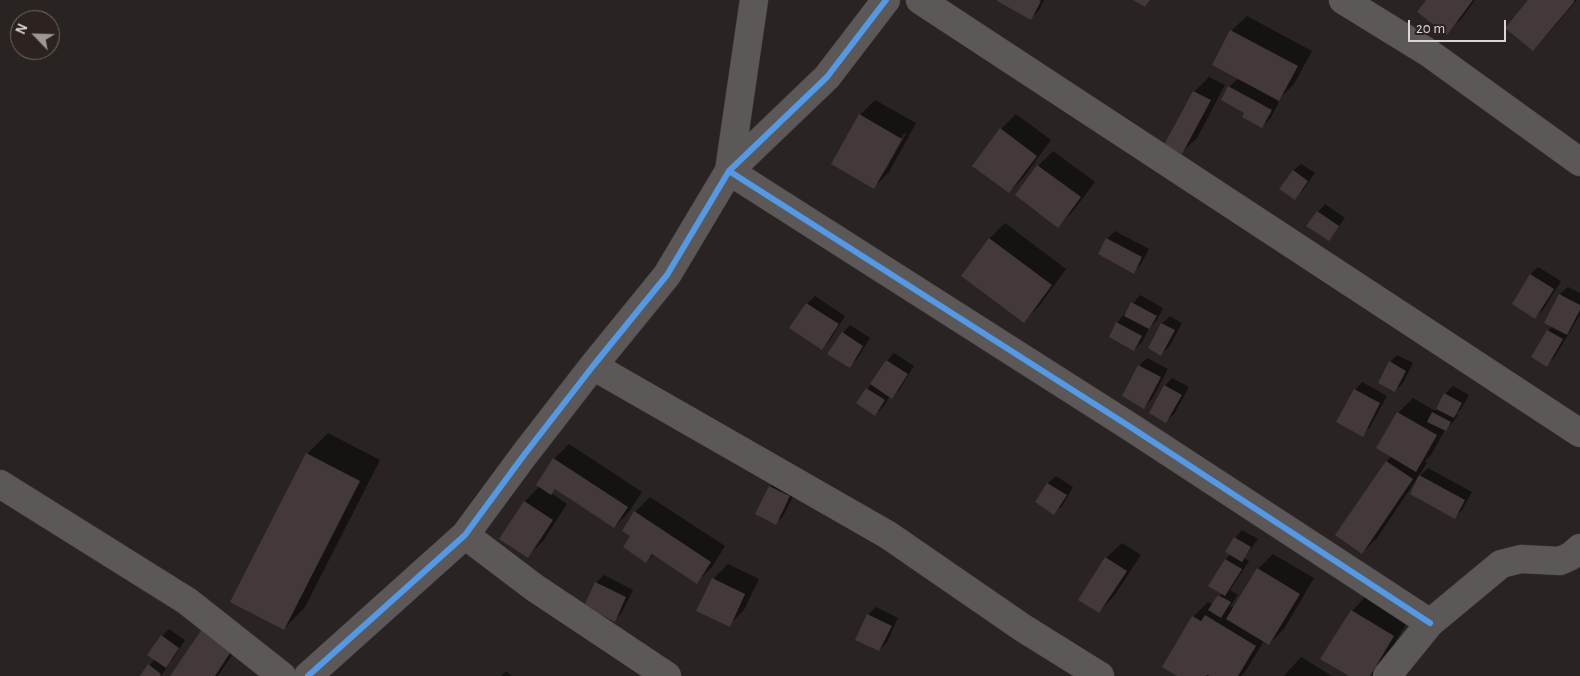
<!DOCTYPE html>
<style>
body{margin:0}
#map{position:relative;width:1580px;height:676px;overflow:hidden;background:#292322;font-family:"Alegreya Sans",sans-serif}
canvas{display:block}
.north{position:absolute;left:10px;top:10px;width:50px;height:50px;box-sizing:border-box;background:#2c221f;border:1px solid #726a67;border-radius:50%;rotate:294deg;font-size:14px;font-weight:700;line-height:20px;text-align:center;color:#dcd5d3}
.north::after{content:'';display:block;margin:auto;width:18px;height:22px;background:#9d9795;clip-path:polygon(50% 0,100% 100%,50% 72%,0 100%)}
.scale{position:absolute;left:1408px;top:20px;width:98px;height:22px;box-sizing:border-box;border:2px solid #dcd5d3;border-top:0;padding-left:6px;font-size:15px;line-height:18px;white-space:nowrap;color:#dcd5d3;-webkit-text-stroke:4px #2c221f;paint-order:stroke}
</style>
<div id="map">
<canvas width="1580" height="676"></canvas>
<div class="north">N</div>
<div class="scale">20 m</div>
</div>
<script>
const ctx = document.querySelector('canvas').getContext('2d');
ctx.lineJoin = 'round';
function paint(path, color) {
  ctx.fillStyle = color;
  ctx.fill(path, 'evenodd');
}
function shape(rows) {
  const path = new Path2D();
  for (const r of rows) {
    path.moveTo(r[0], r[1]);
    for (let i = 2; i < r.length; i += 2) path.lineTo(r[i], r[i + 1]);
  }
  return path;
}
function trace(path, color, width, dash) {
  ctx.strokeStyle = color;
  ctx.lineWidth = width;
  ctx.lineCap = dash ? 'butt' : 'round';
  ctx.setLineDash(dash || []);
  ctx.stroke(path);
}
paint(shape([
 [999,0,1044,0,1039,10,1031,18],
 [1428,0,1475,0,1462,18,1446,33],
 [1530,0,1577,0,1548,34,1533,50],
 [1247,16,1312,51,1294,84,1277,101,1279,102,1270,119,1262,126,1246,113,1229,87,1239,78,1231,31],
 [1209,77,1225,85,1197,138,1181,153,1194,92],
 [875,100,916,123,889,172,874,187,860,115],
 [904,133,906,134,885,171,882,171],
 [1016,114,1051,140,1024,177,1009,192,1001,129],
 [1053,151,1095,182,1073,211,1058,226,1038,166],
 [1301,164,1315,173,1303,190,1295,198,1293,171],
 [1325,204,1345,218,1328,240,1318,212],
 [1005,223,1066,269,1039,306,1024,321,963,275,990,238],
 [1115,231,1149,249,1141,264,1134,272,1107,239],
 [1538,267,1561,281,1543,310,1535,317,1513,304,1531,274],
 [1568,287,1580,293,1580,315,1554,358,1546,365,1548,331,1553,326,1546,322,1560,294],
 [1140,295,1163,308,1157,320,1149,328,1142,342,1134,350,1117,323],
 [815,296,845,316,830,340,822,348,807,304],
 [1170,316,1182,323,1169,347,1161,354,1162,324],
 [850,325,870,338,857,359,849,366,843,333],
 [894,353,914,366,900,389,892,397,890,396,883,407,875,414,858,403,887,361],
 [1397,355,1413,363,1403,383,1395,391,1390,362],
 [1147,358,1168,369,1152,399,1144,407,1123,395,1139,366],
 [1172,378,1189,387,1174,414,1166,421,1165,386],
 [1362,382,1387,396,1370,427,1362,435,1355,390],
 [1453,386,1469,395,1461,409,1456,414,1458,415,1453,422,1445,430,1431,455,1425,461,1427,463,1419,475,1420,476,1428,468,1472,492,1462,510,1455,517,1418,477,1377,538,1362,553,1336,535,1387,461,1392,456,1398,413,1413,398,1435,411,1445,394],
 [328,433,380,460,305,607,284,629,307,454],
 [569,444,642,492,629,512,614,527,556,488,551,493,567,504,543,541,528,556,501,538,525,501,540,486,554,459],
 [1056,476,1073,487,1062,506,1054,513,1036,502,1048,483],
 [778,479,797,489,783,516,776,523,770,487],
 [650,497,725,546,712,567,697,582,654,554,646,562,632,536,635,512],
 [1242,530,1258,539,1244,558,1249,561,1230,590,1238,595,1230,606,1234,608,1258,569,1273,554,1314,578,1284,629,1269,644,1264,641,1245,672,1241,676,1179,676,1193,617,1208,602,1213,605,1222,593,1210,586,1226,559,1231,554,1235,538],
 [1122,543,1141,555,1114,596,1099,612,1106,558],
 [728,564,759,579,744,610,729,625,713,579],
 [604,575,633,590,622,612,615,620,596,583],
 [1367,595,1408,621,1379,669,1371,676,1351,676,1352,611],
 [876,607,898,618,887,642,879,650,868,615],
 [169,629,185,640,173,659,167,665,168,666,161,676,141,676,155,659,162,636],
 [246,634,218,676,173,676],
 [1301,657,1332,676,1284,676],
 [506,671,512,676,501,676]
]), '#0007');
paint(shape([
 [998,0,1039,0,1041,1,1031,20,997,1],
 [1133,0,1150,0,1145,7],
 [1426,0,1473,0,1447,35,1417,12],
 [1528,0,1573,0,1575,1,1533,51,1505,28],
 [1230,30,1298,66,1279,101,1212,65],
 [1228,86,1272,110,1262,128,1242,117,1244,113,1221,100],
 [1193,91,1211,100,1182,154,1164,145],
 [859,114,902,139,874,189,831,164],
 [1000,128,1037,156,1009,193,972,166],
 [1037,165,1081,197,1058,228,1015,195],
 [1293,170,1308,181,1295,200,1279,189],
 [1317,211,1339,226,1329,241,1306,226],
 [989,238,1052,285,1024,323,961,276],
 [1106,238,1142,257,1134,274,1098,254],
 [1530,274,1554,289,1535,319,1512,304],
 [1559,294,1580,305,1580,310,1567,335,1544,323],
 [1131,302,1157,316,1149,329,1124,316],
 [806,303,839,324,822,350,789,328],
 [1116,322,1142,336,1134,351,1109,337],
 [1161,323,1175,330,1161,356,1148,348],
 [1547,330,1563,339,1547,367,1531,357],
 [842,332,863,346,850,368,827,354],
 [886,360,908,374,892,399,870,384],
 [1389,361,1406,371,1395,392,1378,383],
 [1138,365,1161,377,1144,409,1122,396],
 [1164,385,1182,395,1166,423,1149,413],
 [866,388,885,400,875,416,856,403],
 [1354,389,1380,403,1363,437,1336,422],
 [1444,393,1462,403,1454,418,1436,409],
 [1397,412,1437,435,1416,472,1376,448],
 [1432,412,1451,422,1446,431,1427,422],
 [306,453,360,481,284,630,230,602],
 [553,458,628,507,614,528,555,489,551,495,536,485],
 [1386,461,1413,479,1362,554,1335,535],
 [1419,475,1465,500,1455,519,1410,494],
 [1047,483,1067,495,1054,515,1035,502],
 [769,486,790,496,776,525,755,514],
 [524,501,553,520,528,558,499,539],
 [634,511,711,562,697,584,652,554,646,563,623,547,630,536,622,531],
 [1234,537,1251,547,1242,562,1225,552],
 [1105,557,1127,571,1099,613,1078,600],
 [1225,559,1242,569,1225,596,1208,586],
 [1257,568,1300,594,1269,645,1226,619],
 [712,578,745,594,730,627,696,611],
 [595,582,626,597,615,622,584,606],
 [1218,595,1231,602,1221,618,1208,610],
 [1351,610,1394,636,1370,676,1349,676,1320,659],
 [867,614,892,626,879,651,855,640],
 [1205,615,1256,646,1238,676,1210,676,1207,675,1206,676,1177,676,1162,667,1192,616,1201,621],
 [202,629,232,650,215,676,170,676],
 [161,635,179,648,166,668,147,655],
 [148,664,161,674,160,676,140,676]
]), '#44393a');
const minor = shape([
 [920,0,1580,433],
 [1343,0,1429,53,1580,162],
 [729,171,1132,428,1430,623],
 [729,171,754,0],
 [593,366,888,535,1023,628,1100,676],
 [0,484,187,601,282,676],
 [465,535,535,588,667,676],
 [308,676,465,535,524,455,593,366,667,275,729,171,827,77,886,0],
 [1387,676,1430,623,1501,564,1521,559,1560,561,1571,556,1580,548]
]);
trace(minor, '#454140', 29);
trace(minor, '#5c5857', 28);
trace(shape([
 [729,171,1132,428,1430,623],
 [308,676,465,535,524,455,593,366,667,275,729,171,827,77,886,0]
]), '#5399e6', 6);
</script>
